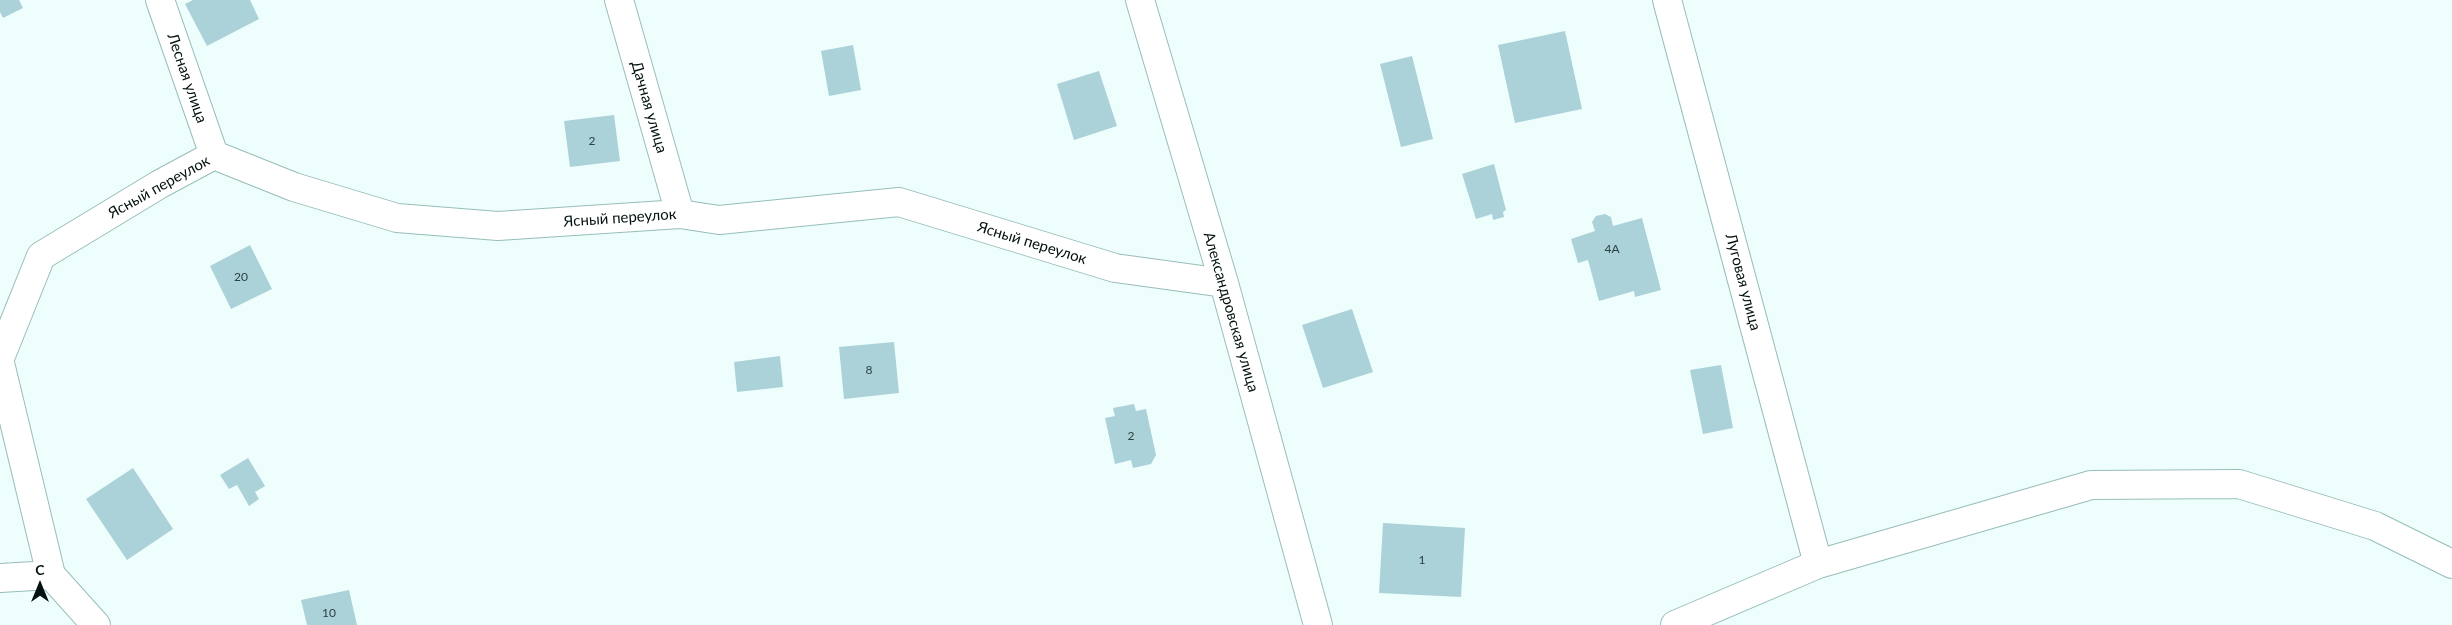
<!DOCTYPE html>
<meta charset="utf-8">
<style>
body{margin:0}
#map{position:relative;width:2452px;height:625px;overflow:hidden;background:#eefefc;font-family:Lato,sans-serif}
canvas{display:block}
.north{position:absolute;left:15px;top:560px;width:50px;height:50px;-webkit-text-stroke:4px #fff;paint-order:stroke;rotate:0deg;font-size:14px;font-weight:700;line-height:20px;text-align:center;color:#031110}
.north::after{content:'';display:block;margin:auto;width:18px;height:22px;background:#031110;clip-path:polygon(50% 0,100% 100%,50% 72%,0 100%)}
</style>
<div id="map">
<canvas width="2452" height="625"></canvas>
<div class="north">С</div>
</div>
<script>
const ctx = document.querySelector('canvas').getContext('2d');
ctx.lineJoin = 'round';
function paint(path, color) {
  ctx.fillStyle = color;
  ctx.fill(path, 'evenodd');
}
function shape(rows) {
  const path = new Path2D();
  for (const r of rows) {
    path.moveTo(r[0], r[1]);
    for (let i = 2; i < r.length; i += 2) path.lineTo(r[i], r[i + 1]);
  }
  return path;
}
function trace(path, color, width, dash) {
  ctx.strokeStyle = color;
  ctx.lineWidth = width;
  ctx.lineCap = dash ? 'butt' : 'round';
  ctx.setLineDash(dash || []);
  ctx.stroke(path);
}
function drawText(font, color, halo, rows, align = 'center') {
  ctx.font = font + ' Lato,sans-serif';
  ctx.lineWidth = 4.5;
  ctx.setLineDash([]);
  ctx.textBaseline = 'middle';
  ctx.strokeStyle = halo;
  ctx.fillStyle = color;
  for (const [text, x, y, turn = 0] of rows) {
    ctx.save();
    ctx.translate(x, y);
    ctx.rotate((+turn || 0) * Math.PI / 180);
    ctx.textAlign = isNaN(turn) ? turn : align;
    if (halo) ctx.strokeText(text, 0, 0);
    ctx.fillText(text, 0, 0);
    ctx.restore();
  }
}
paint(shape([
 [0,0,19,0,23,8,3,18,0,12],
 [193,0,250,0,259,19,207,46,185,4],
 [1565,31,1582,109,1515,123,1498,45],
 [853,45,861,90,829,96,821,51],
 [1412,56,1433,139,1401,147,1380,64],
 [1099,71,1117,126,1074,140,1057,84],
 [614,115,620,161,570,167,564,121],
 [1494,164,1506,210,1503,212,1504,217,1493,220,1492,214,1476,219,1462,174],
 [1605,214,1611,217,1613,226,1642,218,1661,290,1635,297,1634,291,1599,301,1588,260,1578,263,1571,239,1595,231,1592,222,1596,216],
 [250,245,272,289,231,309,210,266],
 [1352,309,1373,372,1323,388,1302,325],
 [894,342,899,393,844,399,839,347],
 [780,356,783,387,737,392,734,362],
 [1721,365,1733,428,1703,434,1690,370],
 [1134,404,1136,411,1146,409,1156,455,1151,464,1133,468,1131,460,1115,464,1105,418,1115,416,1113,408],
 [248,458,265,486,255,492,259,499,249,506,237,485,229,489,220,475],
 [133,468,173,529,127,560,86,499],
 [1383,523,1465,528,1461,597,1379,593],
 [349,590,357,625,307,625,301,600]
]), '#abd1d9');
const minor = shape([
 [160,0,214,155],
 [619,0,680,214],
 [1140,0,1224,283,1318,625],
 [1667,0,1818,564],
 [0,358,41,256,160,184,214,155,294,187,397,218,498,226,680,214,719,220,899,202,1115,268,1224,283],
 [0,363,51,575]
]);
const tertiary = shape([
 [0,578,51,575,96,625],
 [1675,625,1818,564,2091,485,2239,484,2375,526,2452,564]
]);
trace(minor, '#97beba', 30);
trace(tertiary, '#97beba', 30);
trace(minor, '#fff', 28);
trace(tertiary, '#fff', 28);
drawText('12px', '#2d4142', null, [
 ["2",592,141],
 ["4А",1612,249],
 ["20",241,277],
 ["8",869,370],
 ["2",1131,436],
 ["1",1422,560],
 ["10",329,613]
]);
drawText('15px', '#031110', '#fff', [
 ["Лесная улица",187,78,71],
 ["Дачная улица",649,107,74],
 ["Ясный переулок",159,187,-29],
 ["Ясный переулок",620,218,-4],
 ["Ясный переулок",1032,243,17],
 ["Луговая улица",1743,282,75],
 ["Александровская улица",1231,312,74]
]);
</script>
